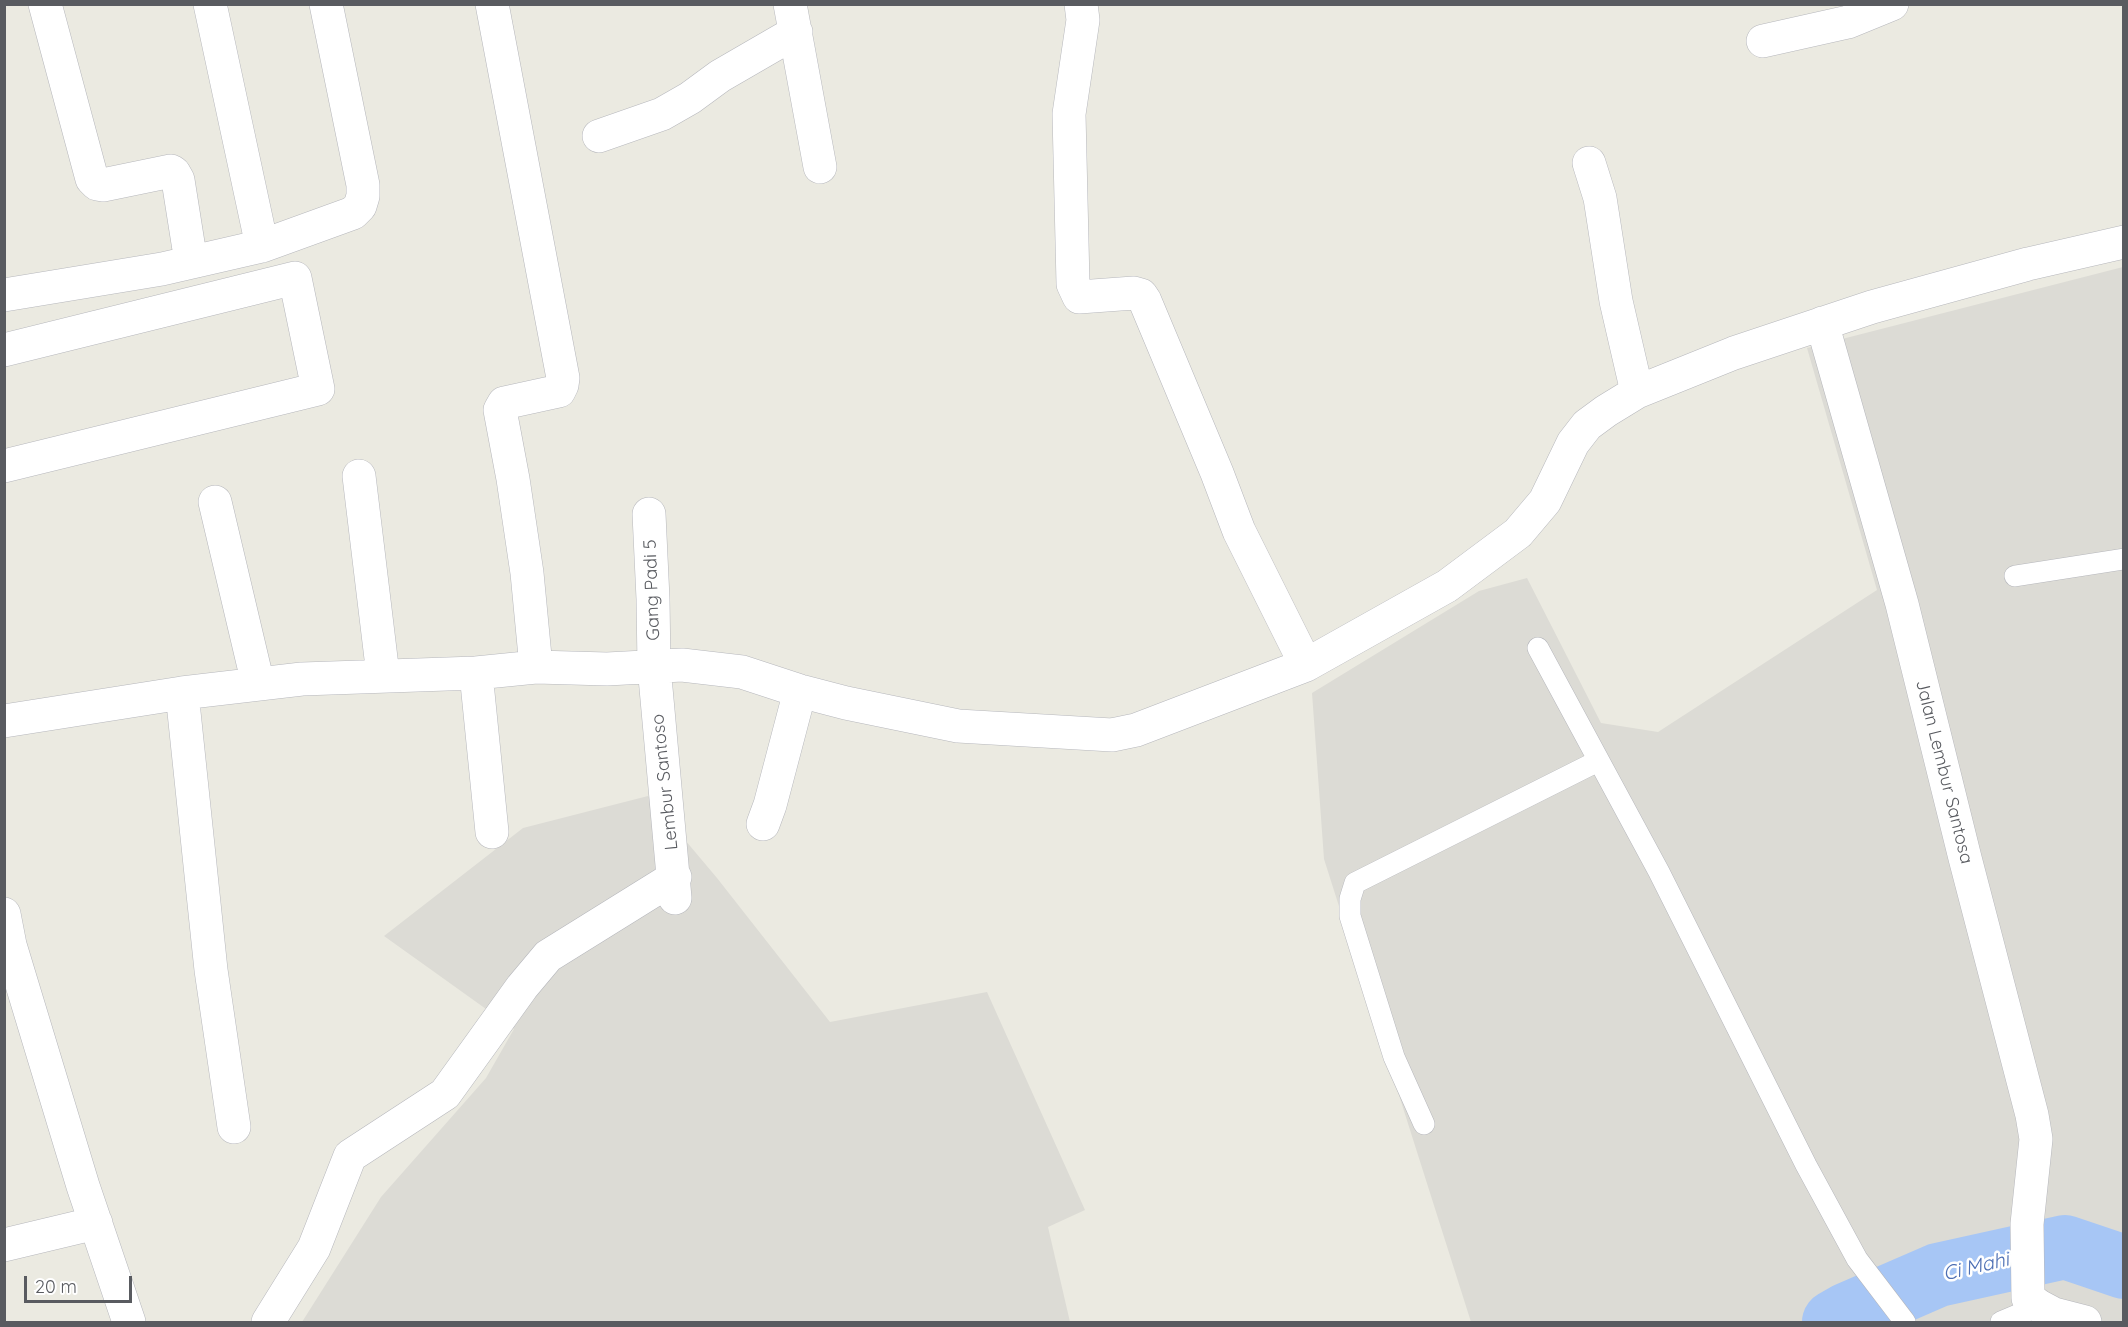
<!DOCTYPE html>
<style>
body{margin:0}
#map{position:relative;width:2128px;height:1327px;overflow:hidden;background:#ebeae1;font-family:Quicksand,sans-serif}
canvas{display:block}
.frame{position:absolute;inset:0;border:6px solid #595b60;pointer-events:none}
.scale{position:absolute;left:24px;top:1276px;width:108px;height:27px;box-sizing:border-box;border:3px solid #595b60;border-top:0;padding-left:8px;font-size:18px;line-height:21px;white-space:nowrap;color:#595b60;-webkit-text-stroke:4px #fff;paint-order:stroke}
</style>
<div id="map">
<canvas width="2128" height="1327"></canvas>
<div class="frame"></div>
<div class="scale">20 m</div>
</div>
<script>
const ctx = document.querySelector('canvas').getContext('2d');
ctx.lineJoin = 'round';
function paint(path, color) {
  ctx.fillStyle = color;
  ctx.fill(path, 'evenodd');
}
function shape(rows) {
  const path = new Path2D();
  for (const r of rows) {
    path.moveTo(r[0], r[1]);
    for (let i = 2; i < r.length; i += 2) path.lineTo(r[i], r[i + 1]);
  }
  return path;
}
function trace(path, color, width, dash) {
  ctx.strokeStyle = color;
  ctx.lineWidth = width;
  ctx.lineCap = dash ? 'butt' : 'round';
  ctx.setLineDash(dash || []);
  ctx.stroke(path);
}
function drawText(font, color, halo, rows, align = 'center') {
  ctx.font = font + ' Quicksand,sans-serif';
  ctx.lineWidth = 5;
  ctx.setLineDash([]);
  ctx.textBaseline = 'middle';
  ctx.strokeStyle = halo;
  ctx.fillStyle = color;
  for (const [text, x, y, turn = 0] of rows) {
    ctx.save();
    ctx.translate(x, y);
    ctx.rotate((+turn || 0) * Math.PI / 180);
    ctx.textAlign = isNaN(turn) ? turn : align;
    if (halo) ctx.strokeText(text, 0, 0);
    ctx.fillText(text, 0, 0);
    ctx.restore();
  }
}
paint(shape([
 [2123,267,2123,1322,1471,1322,1324,859,1312,693,1479,591,1527,578,1601,723,1658,732,1877,590,1807,348],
 [648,796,717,878,830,1022,987,992,1085,1210,1048,1227,1070,1322,302,1322,381,1197,486,1078,514,1029,384,936,523,828]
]), '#dcdbd5');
trace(shape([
 [1834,1322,1848,1314,1938,1275,2065,1247,2124,1267]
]), '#a7c6f5', 64);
const lane = shape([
 [2015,576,2124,559],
 [1538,648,1659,872,1806,1165,1857,1259,1905,1322],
 [1424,1124,1394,1057,1350,916,1350,899,1355,883,1598,761],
 [2001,1322,2039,1306]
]);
const street = shape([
 [45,4,92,179,97,184,103,185,171,171,174,173,178,180,191,262],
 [210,4,262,246],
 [492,4,563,378,562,385,559,391,504,403,500,410,513,479,527,573,536,667],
 [790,4,820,167],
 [1081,4,1083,20,1069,114,1073,284,1079,297,1134,293,1141,295,1145,301,1217,473,1239,531,1306,665],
 [1763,41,1848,22,1892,4],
 [599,136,662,114,690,98,720,76,796,32],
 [1589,163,1600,198,1616,301,1637,392],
 [4,295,162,269,262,246,353,213,360,206,363,196,363,185,326,4],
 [1822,323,1902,604,1965,858,2032,1115,2036,1139,2027,1224,2028,1298,2039,1306,2054,1314,2085,1322],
 [4,350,295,278,318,389,4,466],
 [359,476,383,675],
 [215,502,258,684],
 [649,514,653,599,654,666,675,898],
 [476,673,492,832],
 [182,693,211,970,234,1127],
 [4,721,182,693,302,679,476,673,536,667,607,669,682,665,742,672,800,691,846,703,958,726,1112,735,1136,730,1306,665,1447,586,1518,533,1545,501,1573,443,1587,425,1606,411,1637,392,1734,353,1872,307,2028,264,2124,242],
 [763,824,770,805,800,691],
 [4,914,10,945,83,1186,129,1322],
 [4,1245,96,1223],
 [268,1322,314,1248,350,1156,445,1094,522,987,548,956,675,877]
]);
trace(lane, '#b6b7bc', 22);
trace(street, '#b6b7bc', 34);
trace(lane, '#fff', 21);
trace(street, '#fff', 33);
drawText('18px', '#595b60', '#fff', [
 ["Gang Padi 5",652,590,-92],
 ["Jalan Lembur Santosa",1944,772,76],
 ["Lembur Santoso",665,782,-96]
]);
drawText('italic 20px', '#4d6fb4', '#fff', [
 ["Ci Mahi",1976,1267,-13]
]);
</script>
